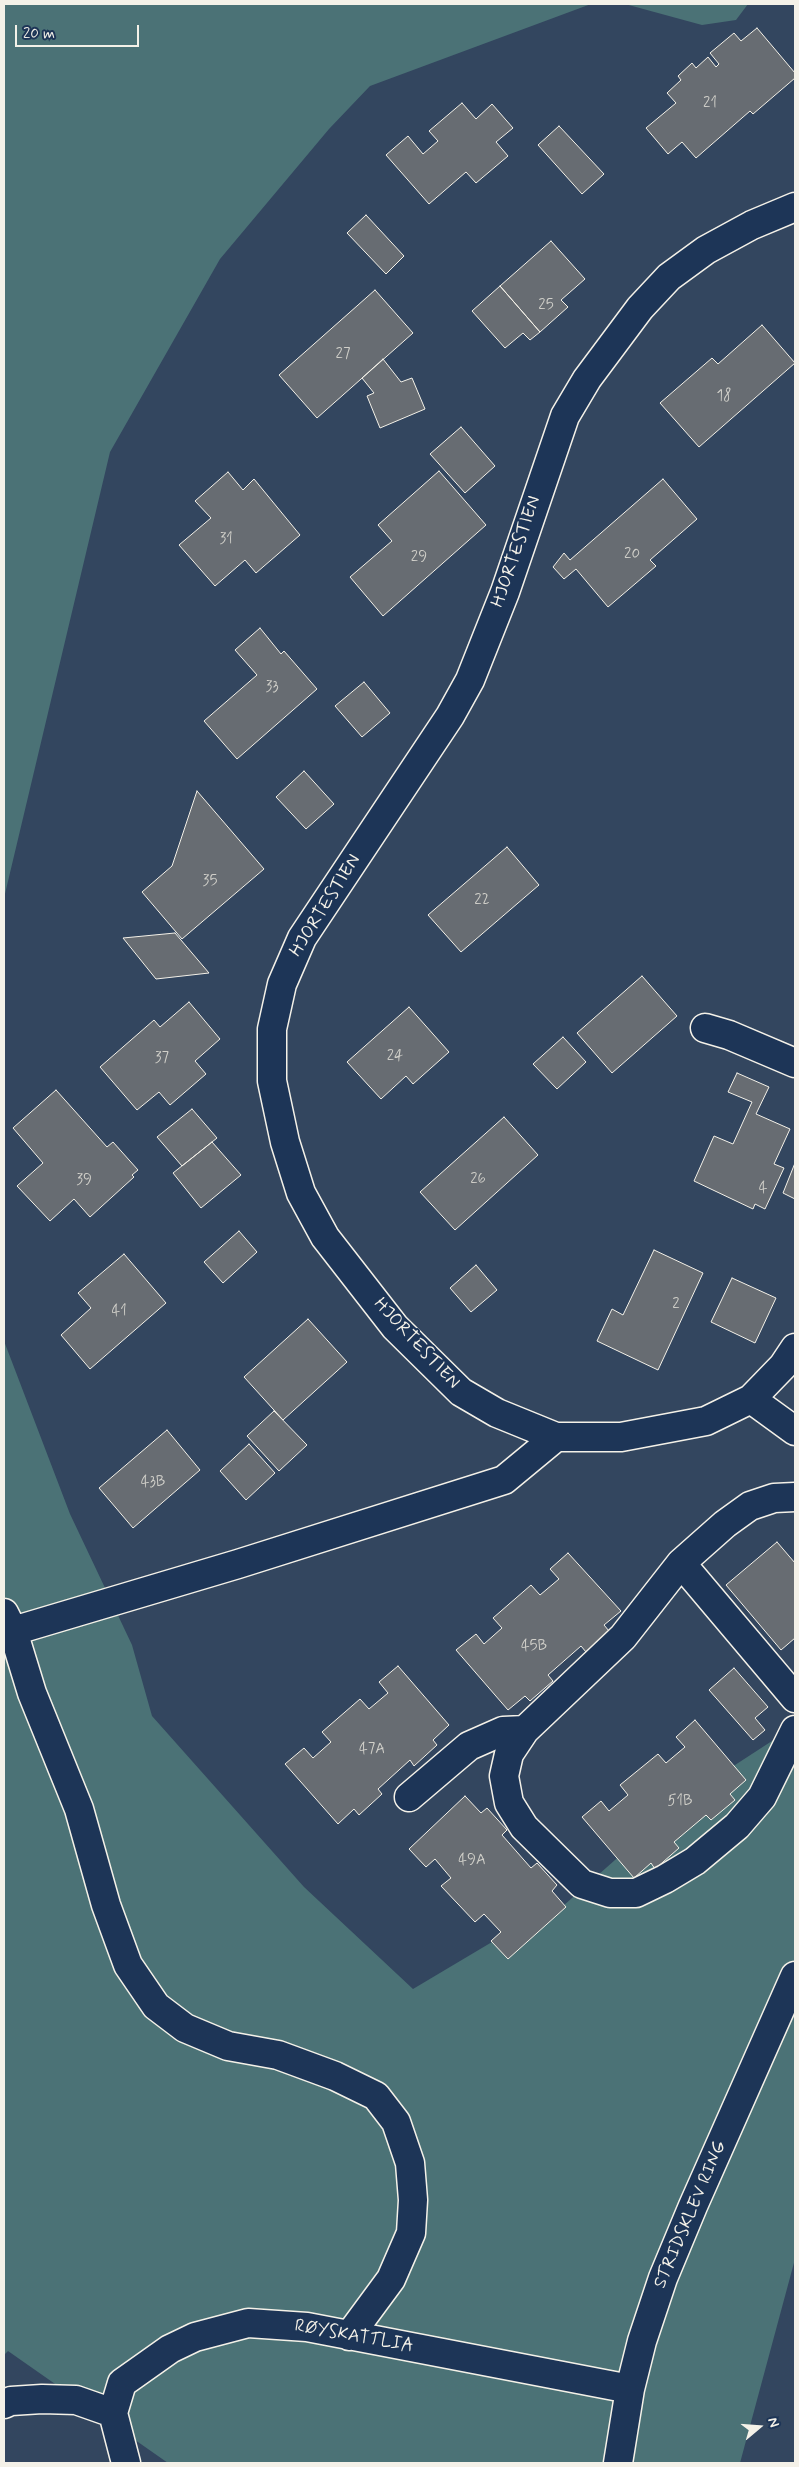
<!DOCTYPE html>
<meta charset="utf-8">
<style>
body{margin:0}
#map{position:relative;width:799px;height:2467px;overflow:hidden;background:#33465f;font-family:Mynerve,sans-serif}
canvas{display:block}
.frame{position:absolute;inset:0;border:5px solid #f4f1e8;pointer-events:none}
.north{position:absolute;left:734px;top:2402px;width:50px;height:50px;-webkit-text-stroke:4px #1d3557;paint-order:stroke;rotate:72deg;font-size:14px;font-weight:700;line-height:20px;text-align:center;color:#f4f1e8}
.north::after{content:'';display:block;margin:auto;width:18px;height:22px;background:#f4f1e8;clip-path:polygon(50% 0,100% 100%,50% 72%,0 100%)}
.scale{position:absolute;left:15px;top:25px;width:124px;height:22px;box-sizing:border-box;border:2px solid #f4f1e8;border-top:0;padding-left:6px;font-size:15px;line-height:18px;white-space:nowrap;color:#f4f1e8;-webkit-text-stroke:4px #1d3557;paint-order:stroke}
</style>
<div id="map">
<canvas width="799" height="2467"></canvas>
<div class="frame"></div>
<div class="north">N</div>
<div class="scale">20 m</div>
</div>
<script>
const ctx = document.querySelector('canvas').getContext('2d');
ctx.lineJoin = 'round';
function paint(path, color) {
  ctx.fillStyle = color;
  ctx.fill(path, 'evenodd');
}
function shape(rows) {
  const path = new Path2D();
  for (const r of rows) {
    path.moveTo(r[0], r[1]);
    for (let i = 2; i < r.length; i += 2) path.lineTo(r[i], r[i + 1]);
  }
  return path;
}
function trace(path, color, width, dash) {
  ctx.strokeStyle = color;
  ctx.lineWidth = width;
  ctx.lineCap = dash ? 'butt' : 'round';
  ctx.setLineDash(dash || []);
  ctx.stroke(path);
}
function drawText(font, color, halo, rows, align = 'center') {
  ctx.font = font + ' Mynerve,sans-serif';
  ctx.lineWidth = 4;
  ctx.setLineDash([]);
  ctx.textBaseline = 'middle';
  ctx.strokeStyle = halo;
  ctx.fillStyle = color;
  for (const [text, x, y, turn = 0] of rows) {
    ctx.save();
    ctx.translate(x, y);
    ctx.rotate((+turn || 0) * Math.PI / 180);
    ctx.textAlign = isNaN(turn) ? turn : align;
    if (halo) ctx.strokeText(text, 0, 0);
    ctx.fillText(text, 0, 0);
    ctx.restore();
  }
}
paint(shape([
 [4,4,591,4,370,86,329,129,220,259,110,452,4,898],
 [625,4,748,4,736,20,702,25],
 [4,1341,70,1514,132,1645,152,1716,304,1887,413,1989,492,1942,546,1921,641,1837,675,1804,795,1726,795,2259,740,2463,168,2463,8,2351,4,2355]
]), '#4b7276');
const building = shape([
 [757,28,795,73,795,78,753,114,750,111,696,158,682,142,668,154,646,128,676,103,667,93,681,80,678,76,692,63,696,68,708,57,716,67,719,64,710,53,734,33,741,41,757,28],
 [462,103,476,119,492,104,513,128,496,142,508,156,476,183,466,172,429,204,386,155,408,136,423,154,438,141,429,131,462,103],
 [559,126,604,174,582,194,538,145,559,126],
 [366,215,404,256,386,274,347,233,366,215],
 [551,241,585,279,561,300,568,307,540,332,500,286,551,241],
 [500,286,540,332,530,340,523,333,505,348,472,311,500,286],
 [375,290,413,333,317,418,279,375,375,290],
 [762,325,795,363,699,447,660,403,712,358,718,364,762,325],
 [383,359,401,382,412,378,425,409,380,428,367,396,374,393,362,378,383,359],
 [461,427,495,466,465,493,430,454,461,427],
 [439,471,486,525,383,616,350,577,392,541,378,525,439,471],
 [228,472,243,490,254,479,300,535,256,573,245,560,215,586,179,545,211,518,195,501,228,472],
 [663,479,697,519,650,560,656,566,608,607,576,569,564,579,553,567,564,553,570,560,663,479],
 [260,628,281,654,284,651,317,689,237,759,204,721,257,675,235,650,260,628],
 [364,682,390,713,362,737,335,706,364,682],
 [304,771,334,804,306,829,276,797,304,771],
 [197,791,264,869,182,939,142,892,172,866,197,791],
 [507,847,539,885,461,952,428,915,507,847],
 [175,933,209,973,156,979,123,938,175,933],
 [642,976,677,1016,612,1073,577,1033,642,976],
 [189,1002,220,1039,195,1061,206,1074,170,1105,159,1092,137,1110,100,1067,154,1020,160,1027,189,1002],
 [409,1007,449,1052,413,1084,406,1076,381,1099,347,1062,409,1007],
 [563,1037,586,1062,557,1089,533,1064,563,1037],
 [737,1073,769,1087,756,1114,790,1129,774,1164,784,1168,765,1209,755,1204,753,1209,694,1181,714,1136,733,1144,752,1102,728,1092,737,1073],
 [56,1090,107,1147,113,1142,138,1170,132,1175,134,1177,90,1217,74,1199,50,1221,17,1186,43,1163,13,1128,56,1090],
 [192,1109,217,1138,182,1166,157,1137,192,1109],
 [504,1117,538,1155,455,1230,420,1192,504,1117],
 [212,1142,241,1175,201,1208,173,1173,212,1142],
 [795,1163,795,1199,783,1193,795,1163],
 [239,1231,257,1252,223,1283,204,1262,239,1231],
 [654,1250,703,1273,658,1370,597,1341,612,1309,623,1315,654,1250],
 [124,1254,166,1303,90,1369,61,1335,91,1308,78,1293,124,1254],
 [476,1265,497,1290,471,1312,450,1288,476,1265],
 [732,1278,776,1298,755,1343,711,1322,732,1278],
 [308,1319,347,1362,283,1420,244,1377,308,1319],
 [274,1411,307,1445,279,1471,247,1436,274,1411],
 [167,1430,200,1470,133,1528,99,1488,167,1430],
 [249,1444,275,1473,246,1500,220,1471,249,1444],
 [777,1542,795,1563,795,1638,781,1650,726,1585,777,1542],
 [568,1553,621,1611,604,1625,609,1631,586,1652,581,1646,548,1675,553,1681,530,1701,525,1696,508,1710,456,1650,476,1634,484,1644,502,1628,493,1618,531,1585,540,1595,559,1579,550,1569,568,1553],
 [398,1666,449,1725,433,1740,437,1745,414,1766,410,1760,378,1789,382,1794,359,1815,354,1809,338,1824,285,1764,304,1748,313,1758,331,1742,322,1732,360,1699,369,1709,388,1693,379,1682,398,1666],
 [734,1668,768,1707,755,1718,765,1730,753,1740,709,1690,734,1668],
 [695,1720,746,1780,730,1794,735,1800,711,1820,706,1815,674,1842,679,1848,655,1869,651,1863,634,1878,582,1817,601,1801,609,1811,628,1795,620,1785,658,1754,666,1763,685,1747,676,1737,695,1720],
 [465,1796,481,1813,487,1808,507,1830,502,1835,531,1868,537,1863,557,1885,552,1891,566,1907,508,1959,491,1941,501,1932,484,1914,475,1922,441,1886,451,1878,435,1859,426,1867,409,1849,465,1796]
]);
paint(building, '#676c72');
trace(building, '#f4f1e8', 1);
const minor = shape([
 [795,207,752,225,706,250,669,277,640,308,587,379,565,416,505,592,470,680,450,716,302,938,282,984,272,1029,272,1081,285,1142,301,1193,325,1237,395,1327,461,1392,497,1413,556,1437,621,1437,706,1421,751,1399,783,1366,795,1348],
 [705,1028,729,1035,795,1063],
 [751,1399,795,1431],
 [795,1497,774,1498,750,1506,725,1524,681,1563,623,1637,525,1730,509,1754,504,1776,509,1803,524,1827,582,1884,610,1893,636,1893,665,1879,695,1861,737,1826,762,1797,795,1730],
 [681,1563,795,1698],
 [4,1613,13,1631,238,1564,504,1480,556,1437],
 [13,1631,32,1693,79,1809,106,1905,128,1965,156,2006,185,2028,228,2046,278,2055,335,2076,376,2096,396,2122,410,2163,413,2200,411,2233,391,2279,349,2336],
 [409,1797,469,1746,503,1731,525,1730],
 [4,2404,11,2401,42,2399,76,2400,113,2413],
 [126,2463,113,2413,122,2383,170,2349,195,2337,248,2323,307,2327,630,2389],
 [618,2463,630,2389,642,2341,663,2278,693,2206,795,1976]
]);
trace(minor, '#f4f1e8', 31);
trace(minor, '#1d3557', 28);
drawText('15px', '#d1d0ca', null, [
 ["21",710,104],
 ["25",546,306],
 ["27",343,355],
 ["18",724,397],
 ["31",226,540],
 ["20",632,555],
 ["29",419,558],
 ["33",272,688],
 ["35",210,882],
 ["22",482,901],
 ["24",395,1057],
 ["37",162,1059],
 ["26",478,1180],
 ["39",84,1181],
 ["4",763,1189],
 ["2",676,1305],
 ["41",119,1312],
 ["43B",153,1483],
 ["45B",534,1647],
 ["47A",372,1750],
 ["51B",680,1802],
 ["49A",472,1861]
]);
drawText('18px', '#f4f1e8', '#1d3557', [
 ["HJORTESTIEN",517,552,-71],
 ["HJORTESTIEN",326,906,-58],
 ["HJORTESTIEN",416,1344,47],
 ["STRIDSKLEV RING",691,2215,-67],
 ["RØYSKATTLIA",354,2337,10]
]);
</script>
